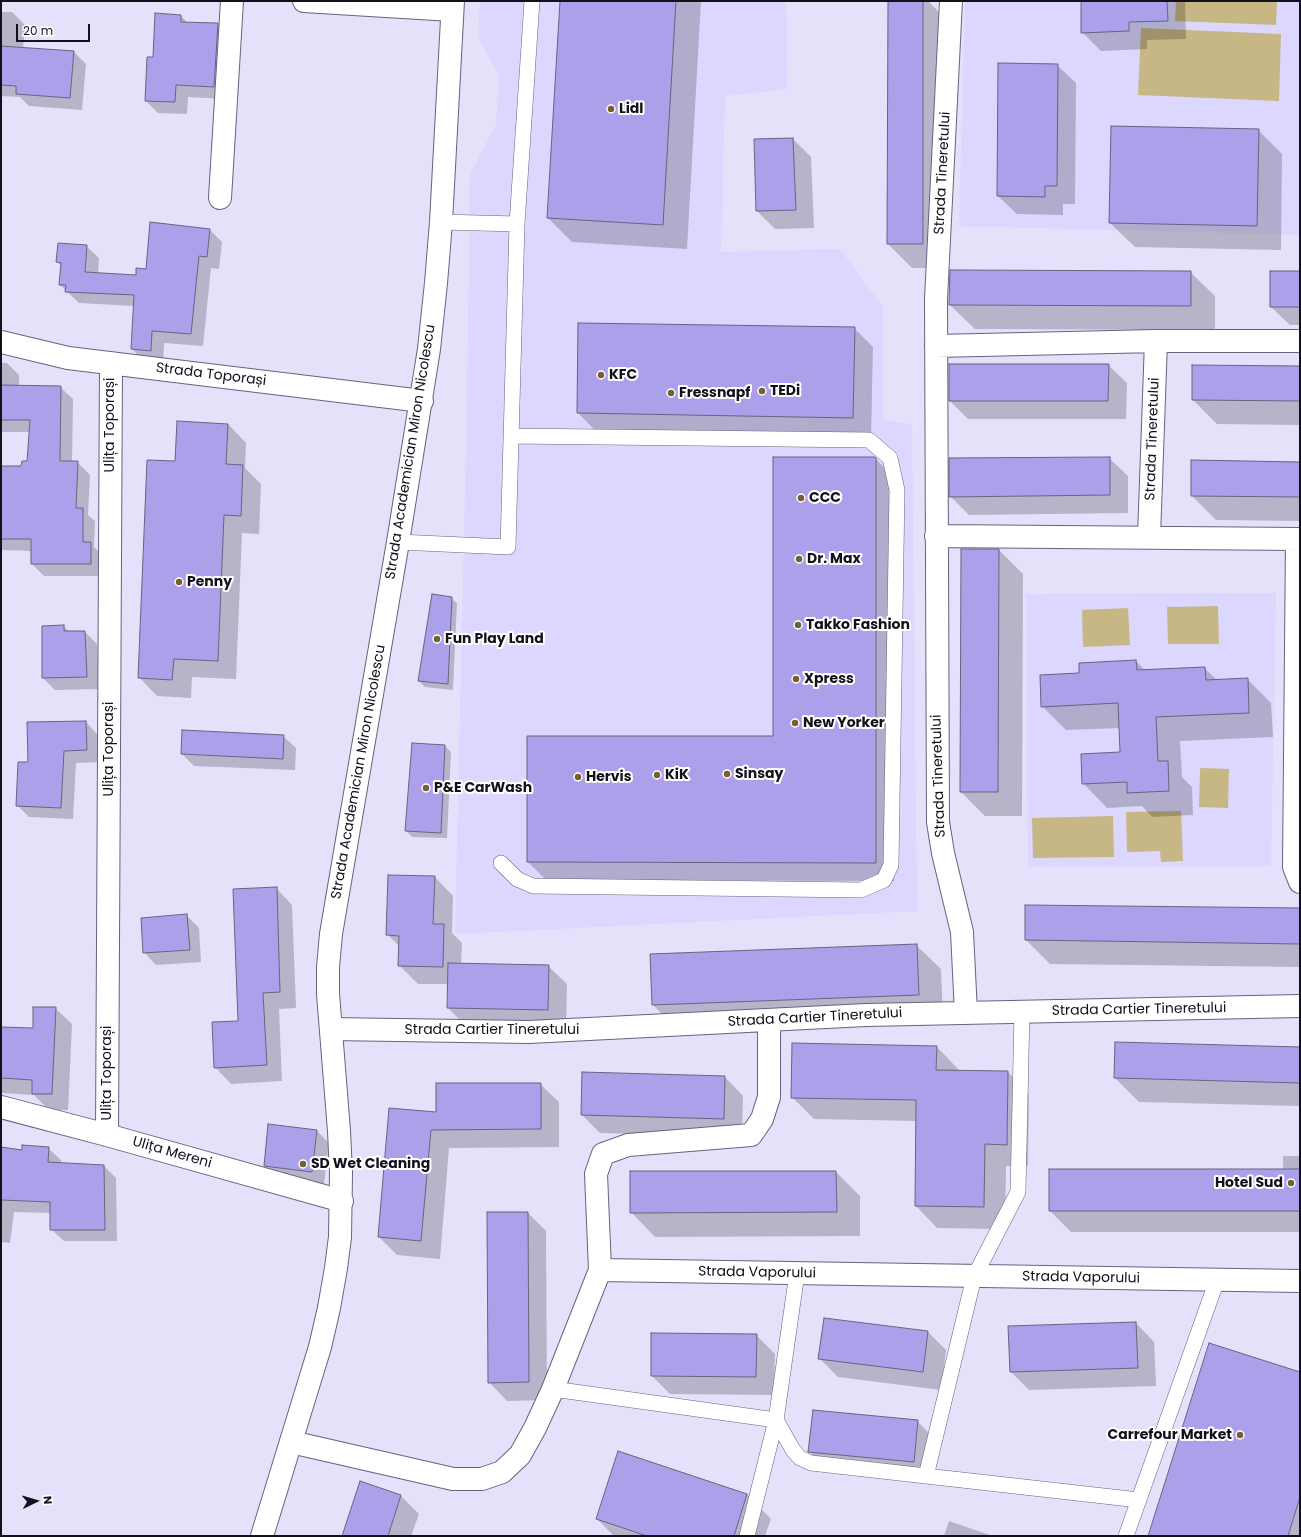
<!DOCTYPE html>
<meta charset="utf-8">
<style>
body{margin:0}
#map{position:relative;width:1301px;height:1537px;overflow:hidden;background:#e4e1fb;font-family:Poppins,sans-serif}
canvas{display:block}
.frame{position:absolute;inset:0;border:2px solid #12101b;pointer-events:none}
.north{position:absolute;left:16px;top:1481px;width:40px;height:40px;-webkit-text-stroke:3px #fff;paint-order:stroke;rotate:85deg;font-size:11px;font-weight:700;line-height:16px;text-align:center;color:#12101b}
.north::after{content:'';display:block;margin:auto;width:14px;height:18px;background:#12101b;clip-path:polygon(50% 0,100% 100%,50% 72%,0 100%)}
.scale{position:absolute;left:16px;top:24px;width:74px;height:18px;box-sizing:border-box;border:2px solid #12101b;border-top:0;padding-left:5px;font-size:12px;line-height:14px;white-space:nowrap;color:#12101b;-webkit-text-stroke:3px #fff;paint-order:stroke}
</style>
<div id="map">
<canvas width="1301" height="1537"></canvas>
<div class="frame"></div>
<div class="north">N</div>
<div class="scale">20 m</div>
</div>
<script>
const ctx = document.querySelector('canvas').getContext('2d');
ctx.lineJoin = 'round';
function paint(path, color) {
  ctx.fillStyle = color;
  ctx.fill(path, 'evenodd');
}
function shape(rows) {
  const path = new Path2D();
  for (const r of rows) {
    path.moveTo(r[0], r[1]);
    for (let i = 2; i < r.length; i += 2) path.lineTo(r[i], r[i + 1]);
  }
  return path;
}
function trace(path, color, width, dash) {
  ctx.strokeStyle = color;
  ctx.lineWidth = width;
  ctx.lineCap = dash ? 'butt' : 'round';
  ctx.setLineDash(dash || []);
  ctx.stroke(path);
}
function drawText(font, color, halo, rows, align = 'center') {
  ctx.font = font + ' Poppins,sans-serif';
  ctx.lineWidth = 4;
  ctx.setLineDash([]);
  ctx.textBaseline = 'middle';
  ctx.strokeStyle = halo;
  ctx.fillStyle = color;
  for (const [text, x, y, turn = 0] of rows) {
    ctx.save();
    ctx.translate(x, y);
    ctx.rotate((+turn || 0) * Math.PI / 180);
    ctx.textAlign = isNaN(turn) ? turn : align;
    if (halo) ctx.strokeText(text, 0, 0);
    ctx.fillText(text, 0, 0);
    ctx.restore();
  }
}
paint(shape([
 [480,1,786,1,787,89,725,96,721,252,840,249,883,307,883,419,912,425,917,911,455,934,467,401,470,175,496,124,499,77,478,37],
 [965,1,1031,2,1031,1,1300,1,1300,235,959,226],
 [1276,593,1271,866,1028,866,1026,594]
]), '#dcd7ff');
paint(shape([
 [1176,1,1277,1,1276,25,1175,21],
 [1141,28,1281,34,1279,101,1138,95],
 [1218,606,1219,644,1168,644,1167,607],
 [1128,608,1130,645,1083,647,1082,610],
 [1200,768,1229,769,1228,808,1199,807],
 [1181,811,1183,861,1161,862,1160,851,1127,852,1126,812],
 [1113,816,1114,857,1033,858,1032,818]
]), '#c7b784');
paint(shape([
 [561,1,701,1,687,249,572,242,548,218],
 [889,1,928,1,947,20,946,268,912,268,888,244],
 [1082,1,1185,1,1186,39,1147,40,1147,49,1101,51,1082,32],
 [1,12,12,12,25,25,23,48,74,52,86,64,82,110,29,106,20,97,1,96],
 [181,16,188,23,218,24,230,37,226,99,188,97,187,114,158,113,146,101,154,59],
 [999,64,1057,65,1076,83,1075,204,1063,204,1063,215,1017,214,998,196],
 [1258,130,1282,154,1281,250,1135,247,1110,223],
 [793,139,811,157,814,228,775,229,757,211],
 [210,230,222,242,219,269,211,268,203,346,164,343,163,362,144,361,132,349,135,306,79,303,60,285,62,266,57,262,86,246,99,258,98,274,137,276],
 [1190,272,1215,296,1215,330,975,329,950,305],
 [1300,272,1300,325,1290,325,1271,307],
 [854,328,873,347,871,436,596,431,578,413],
 [1,363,7,363,19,375,19,386,60,387,73,399,72,462,77,462,90,475,88,515,95,521,94,547,103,556,103,576,44,576,32,564,32,551,1,550,1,467,22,467,28,462,30,432,1,432],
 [1108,365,1127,383,1126,419,968,419,950,401],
 [1300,367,1300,425,1217,424,1193,400],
 [228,424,246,443,245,468,261,484,259,534,242,533,236,679,192,677,191,698,157,696,139,677,176,462],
 [875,458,894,478,894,881,546,880,528,862,774,737],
 [1109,458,1128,476,1128,513,969,515,950,496],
 [1300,463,1300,521,1216,520,1192,496],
 [999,550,1023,574,1022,816,985,816,961,792],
 [451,598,457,603,453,690,425,687,419,681],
 [63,626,70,632,85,632,97,644,99,689,55,690,43,678],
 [1136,661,1145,670,1204,668,1217,680,1247,679,1271,703,1273,737,1180,741,1182,777,1192,787,1193,815,1152,817,1142,806,1107,808,1083,783,1121,753,1120,728,1066,730,1042,706,1080,674],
 [86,722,98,735,99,762,76,763,73,819,29,817,17,805,29,763,28,723],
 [283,736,296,748,295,770,194,766,182,754],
 [413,744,445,746,451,752,447,838,412,837,406,831],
 [435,877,453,896,452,933,462,943,461,964,548,966,567,984,566,1028,466,1026,448,1008,449,984,418,984,399,965,400,947,388,935],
 [276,888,292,905,296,1008,279,1009,282,1081,231,1084,215,1067,239,1022],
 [1300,909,1300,967,1050,964,1026,940],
 [187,916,199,928,201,962,156,965,144,952],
 [916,945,941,969,943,1019,677,1029,653,1005],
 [55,1008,72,1024,68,1110,49,1110,34,1095,1,1093,1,1028,34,1029],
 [937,1047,958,1069,958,1071,1008,1072,1029,1094,1028,1166,1006,1166,1005,1229,937,1228,916,1206,917,1121,814,1119,792,1097],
 [1300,1048,1300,1106,1139,1102,1115,1078],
 [725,1077,743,1096,742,1137,600,1133,582,1115],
 [540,1084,559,1102,559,1147,449,1148,440,1259,397,1255,379,1237,437,1113],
 [316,1130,329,1143,324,1184,277,1178,265,1166],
 [1,1148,23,1151,48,1148,61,1160,61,1164,104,1166,116,1178,117,1241,64,1241,51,1229,51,1213,14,1212,10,1243,1,1242],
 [1283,1156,1300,1156,1300,1232,1071,1232,1050,1211,1283,1170],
 [836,1172,860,1196,860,1236,655,1237,631,1212],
 [488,1213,528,1213,546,1231,547,1400,507,1401,489,1382],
 [1136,1323,1154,1342,1156,1386,1029,1390,1011,1372],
 [928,1332,946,1350,941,1390,838,1377,820,1359],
 [756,1335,775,1354,774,1395,670,1394,652,1376],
 [1300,1373,1300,1536,1149,1536],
 [917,1421,936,1440,932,1480,828,1470,809,1451],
 [747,1494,771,1519,765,1536,614,1536,597,1519],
 [401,1496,419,1514,411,1536,343,1536],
 [949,1521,993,1536,944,1536]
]), '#0003');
const building = shape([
 [560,1,676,1,663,225,547,218,560,1],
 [888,1,923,1,923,244,887,244,888,1],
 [1081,1,1167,1,1168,21,1129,22,1129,31,1081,33,1081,1],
 [155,13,181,15,181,22,218,23,214,87,176,85,175,102,145,101,147,57,153,57,155,13],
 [1,46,74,51,70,98,16,94,16,86,1,85,1,46],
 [998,63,1058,64,1057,186,1045,186,1045,197,997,196,998,63],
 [1111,126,1259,129,1257,226,1109,223,1111,126],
 [793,138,796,210,756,211,754,139,793,138],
 [150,222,210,229,207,257,199,256,191,334,152,331,151,351,131,349,134,295,65,292,66,285,59,285,61,263,56,262,58,243,87,245,85,272,136,275,136,268,146,269,150,222],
 [950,270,1191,271,1191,306,949,305,950,270],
 [1270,271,1300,271,1300,307,1270,307,1270,271],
 [578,323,855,327,853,418,577,413,578,323],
 [949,364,1109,364,1108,401,949,401,949,364],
 [1192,365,1300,366,1300,401,1192,400,1192,365],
 [1,385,61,386,60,461,78,461,76,508,83,508,83,542,91,542,91,564,31,564,31,539,1,539,1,466,21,466,22,461,27,461,30,420,1,420,1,385],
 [177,421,228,424,226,464,243,465,241,516,224,515,218,661,174,659,172,680,138,678,147,460,175,461,177,421],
 [773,457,875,457,876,458,876,863,527,862,527,736,773,736,773,457],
 [1110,457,1110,495,949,497,949,458,1110,457],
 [1191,460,1300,462,1300,497,1191,496,1191,460],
 [961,549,999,549,998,792,960,792,961,549],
 [432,594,452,597,448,684,418,681,432,594],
 [64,625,64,631,85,631,87,677,42,678,42,626,64,625],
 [1136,660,1137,670,1205,667,1206,680,1248,678,1249,713,1156,717,1158,761,1168,761,1169,791,1127,793,1127,782,1082,784,1081,754,1120,752,1118,703,1041,707,1040,675,1079,673,1079,663,1136,660],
 [86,721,87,750,64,751,61,808,16,806,18,762,28,762,27,722,86,721],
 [182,730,284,735,283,759,181,754,182,730],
 [412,743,445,745,441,833,405,831,412,743],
 [388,875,435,876,433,924,444,924,443,967,398,966,399,936,386,935,388,875],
 [277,887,280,992,263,993,267,1065,214,1068,212,1022,238,1021,233,889,277,887],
 [1025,905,1300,908,1300,944,1025,940,1025,905],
 [187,914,190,950,143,953,141,918,187,914],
 [917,944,919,995,652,1005,650,954,917,944],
 [448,963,549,965,548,1010,447,1008,448,963],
 [33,1007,56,1007,52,1094,32,1094,32,1080,1,1078,1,1027,33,1028,33,1007],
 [1115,1042,1300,1047,1300,1083,1114,1078,1115,1042],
 [792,1043,937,1046,936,1070,1008,1071,1007,1145,985,1144,984,1207,915,1206,916,1100,791,1098,792,1043],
 [582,1072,725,1076,724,1119,581,1115,582,1072],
 [436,1083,541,1083,541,1129,431,1130,421,1241,378,1237,389,1108,436,1112,436,1083],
 [268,1124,317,1130,312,1172,264,1166,268,1124],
 [22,1145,49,1147,48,1162,104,1165,105,1230,50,1230,50,1202,1,1200,1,1147,22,1150,22,1145],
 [1049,1169,1300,1169,1300,1211,1049,1211,1049,1169],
 [630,1171,836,1171,837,1212,630,1213,630,1171],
 [487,1212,528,1212,529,1382,488,1383,487,1212],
 [824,1318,928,1331,923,1372,818,1359,824,1318],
 [1136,1322,1138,1368,1010,1372,1008,1326,1136,1322],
 [651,1333,757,1334,756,1377,651,1376,651,1333],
 [1209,1343,1300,1372,1300,1497,1288,1536,1148,1536,1209,1343],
 [813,1410,918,1420,914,1462,808,1452,813,1410],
 [618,1451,747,1494,734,1536,647,1536,596,1519,618,1451],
 [360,1481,401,1495,388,1536,342,1536,360,1481]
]);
paint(building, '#ada0eb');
trace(building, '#676380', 1);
const service = shape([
 [441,222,517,224,532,1],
 [398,542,508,547,517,224],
 [501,863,517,879,533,886,861,890,884,880,891,865,897,490,890,458,869,440,512,436],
 [553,1389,776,1420,793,1450,800,1458,811,1463,1139,1500],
 [926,1476,974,1277,1018,1192,1022,1012],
 [747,1536,776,1420,797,1273],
 [1126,1536,1217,1280]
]);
const minor = shape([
 [304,1,452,10],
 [951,1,936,299,938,822,943,853,962,932,966,1013],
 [220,198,232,1],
 [1,342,68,358,422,401],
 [936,346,1156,341,1300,341],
 [936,536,1300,539],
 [1149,537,1156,341],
 [1297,539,1294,867,1300,882],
 [769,1020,769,1097,762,1119,751,1135,628,1145,603,1154,596,1174,600,1270,1300,1281],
 [331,1029,529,1032,866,1015,1300,1006],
 [1,1107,107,1135,342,1201],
 [107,1135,111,363],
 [291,1442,453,1479,482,1479,502,1472,520,1455,535,1428,553,1389,600,1270]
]);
const tertiary = shape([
 [262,1536,320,1347,329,1308,336,1268,340,1237,341,1173,339,1131,328,994,328,967,331,934,398,542,429,349,436,283,441,222,453,1]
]);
trace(service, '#67637f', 16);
trace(minor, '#67637f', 24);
trace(tertiary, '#67637f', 24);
trace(service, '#fff', 15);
trace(minor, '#fff', 22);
trace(tertiary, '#fff', 22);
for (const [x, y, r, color] of [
 [611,109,4,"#726230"],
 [601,375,4,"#726230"],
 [762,391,4,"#726230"],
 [671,393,4,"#726230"],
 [801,498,4,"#726230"],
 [799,559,4,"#726230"],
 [179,582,4,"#726230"],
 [798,625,4,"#726230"],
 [437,639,4,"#726230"],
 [796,679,4,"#726230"],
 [795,723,4,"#726230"],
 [727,774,4,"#726230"],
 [657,775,4,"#726230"],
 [578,777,4,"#726230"],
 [426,788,4,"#726230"],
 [303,1164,4,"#726230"],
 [1291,1183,4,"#726230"],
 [1240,1435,4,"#726230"]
]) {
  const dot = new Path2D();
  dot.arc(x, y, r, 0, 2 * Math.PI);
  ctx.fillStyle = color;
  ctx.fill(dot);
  trace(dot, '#fff', 1.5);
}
drawText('bold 14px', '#12101b', '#fff', [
 ["Lidl",619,109],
 ["KFC",609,375],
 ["TEDi",770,391],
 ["Fressnapf",679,393],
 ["CCC",809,498],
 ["Dr. Max",807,559],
 ["Penny",187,582],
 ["Takko Fashion",806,625],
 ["Fun Play Land",445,639],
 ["Xpress",804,679],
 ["New Yorker",803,723],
 ["Sinsay",735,774],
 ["KiK",665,775],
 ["Hervis",586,777],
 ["P&E CarWash",434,788],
 ["SD Wet Cleaning",311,1164],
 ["Hotel Sud",1283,1183,"right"],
 ["Carrefour Market",1232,1435,"right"]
], 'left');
drawText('14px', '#12101b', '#fff', [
 ["Strada Tineretului",943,173,-87],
 ["Strada Toporași",211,375,7],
 ["Ulița Toporași",110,425,-90],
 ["Strada Tineretului",1153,439,-88],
 ["Strada Academician Miron Nicolescu",411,452,-81],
 ["Ulița Toporași",109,749,-90],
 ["Strada Academician Miron Nicolescu",359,772,-80],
 ["Strada Tineretului",939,776,-92],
 ["Strada Cartier Tineretului",1139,1010,-1],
 ["Strada Cartier Tineretului",815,1018,-3],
 ["Strada Cartier Tineretului",492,1030],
 ["Ulița Toporași",107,1073,-90],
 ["Ulița Mereni",172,1153,16],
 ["Strada Vaporului",757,1273,1],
 ["Strada Vaporului",1081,1278,1]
]);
</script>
